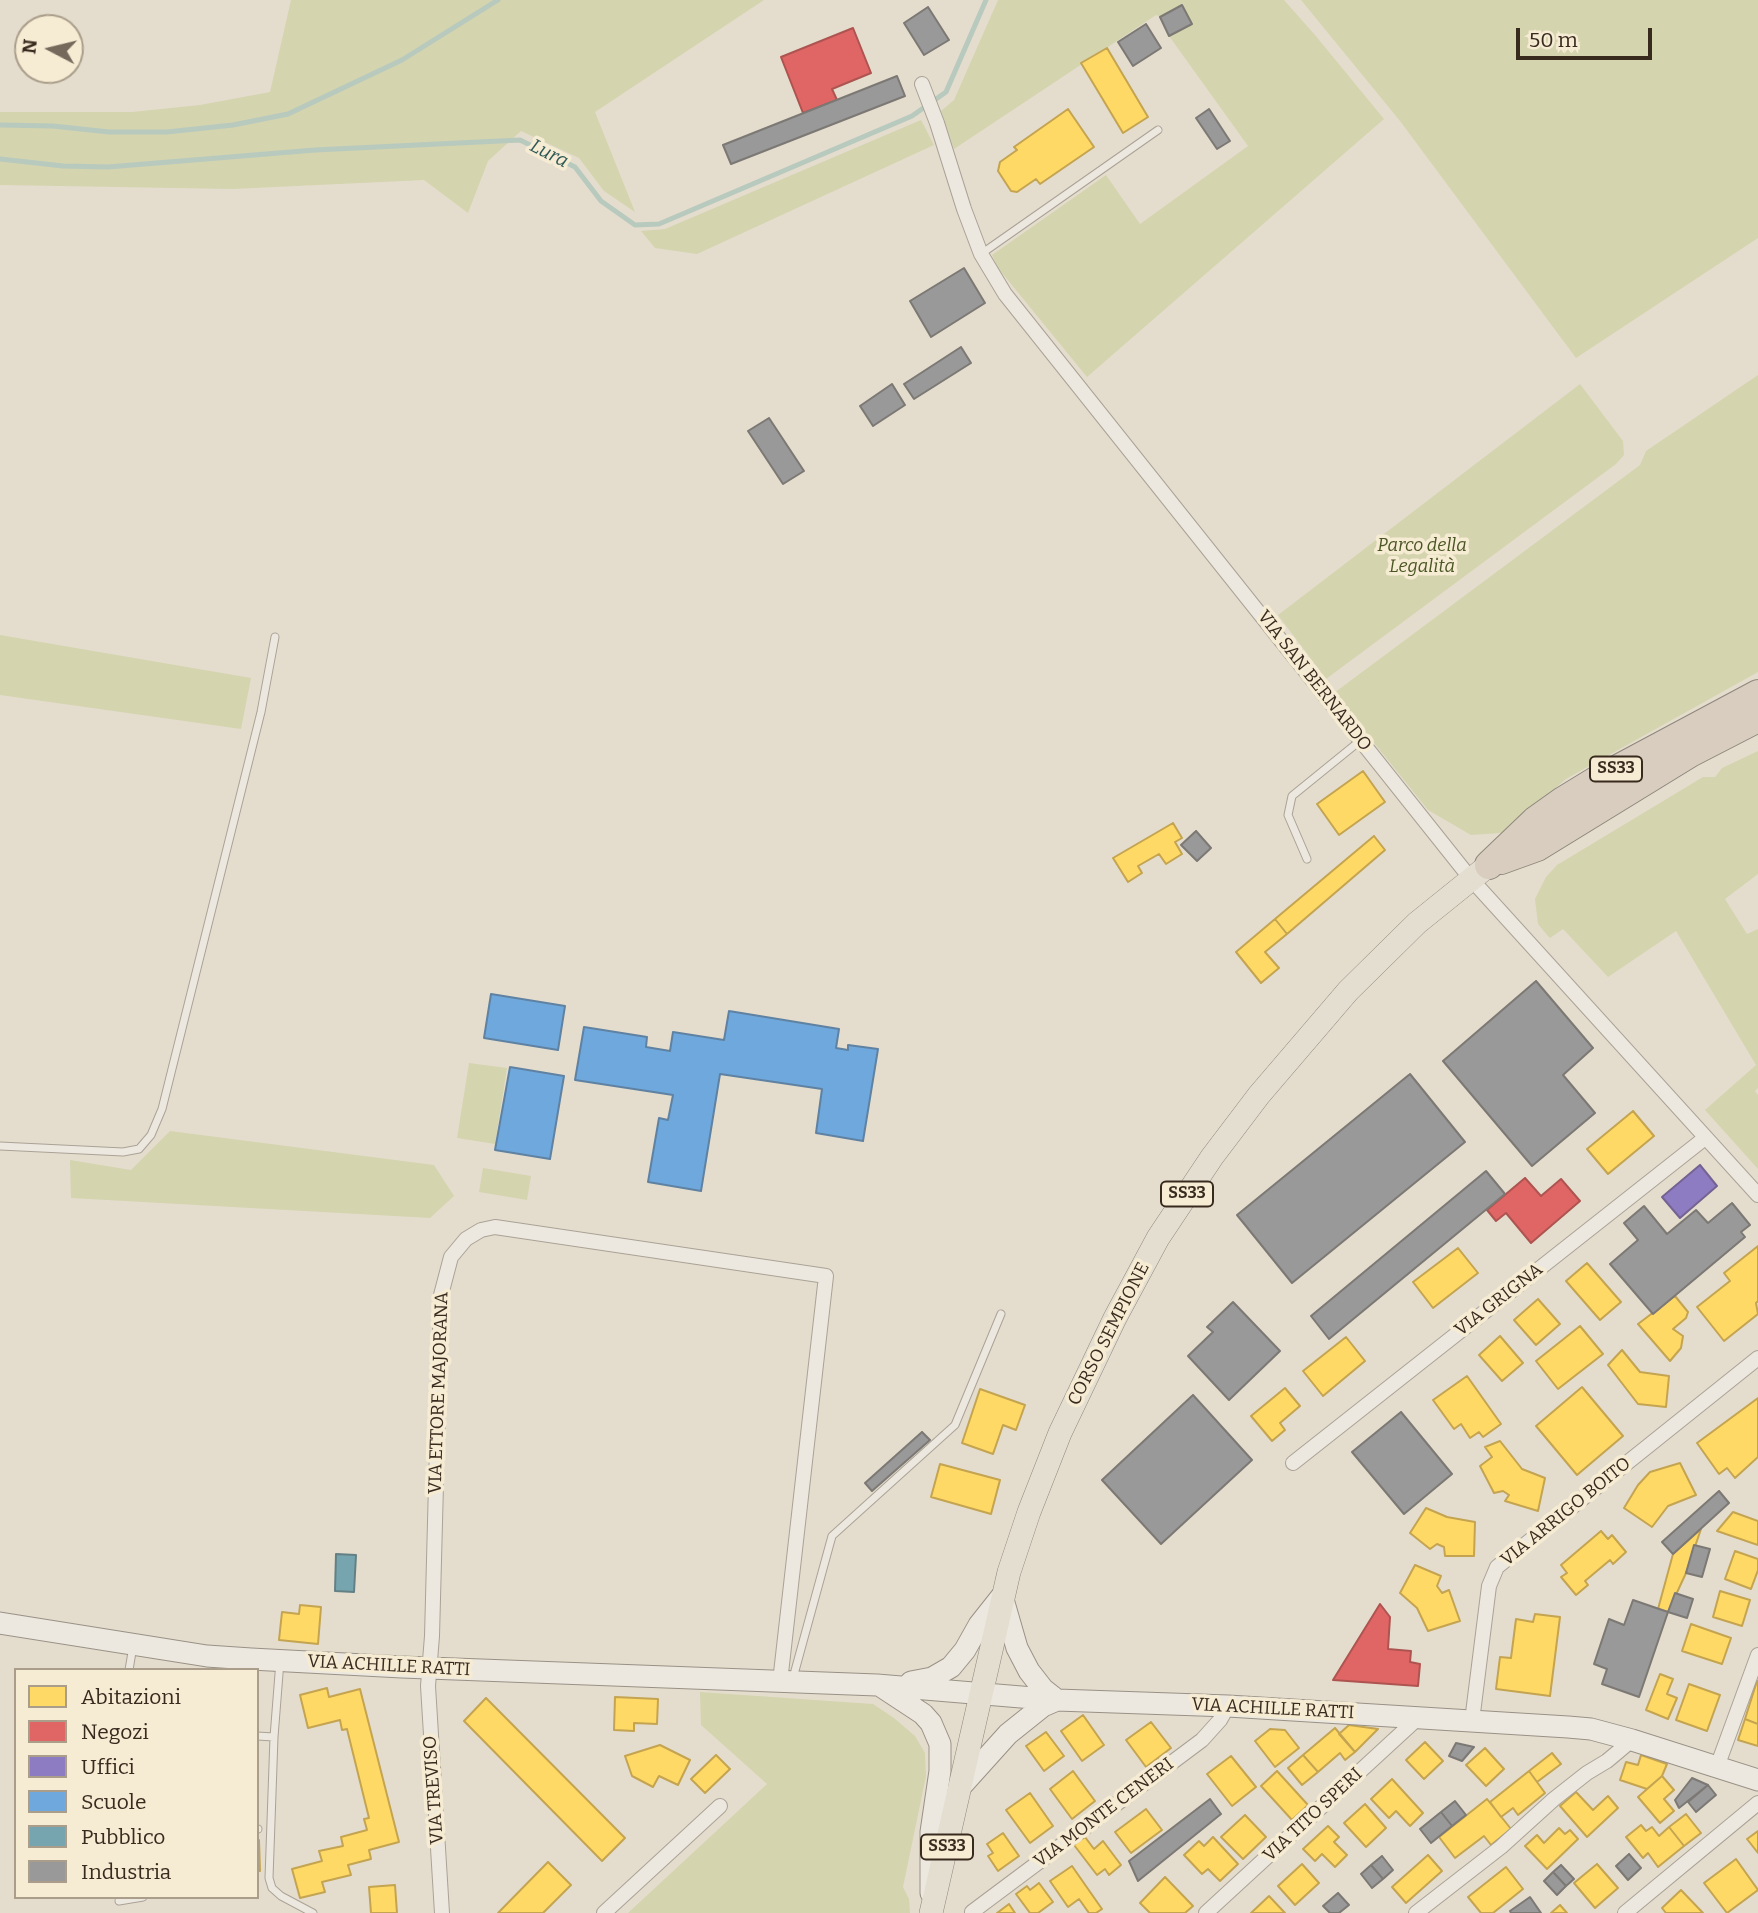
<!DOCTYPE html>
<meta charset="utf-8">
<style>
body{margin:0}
#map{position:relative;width:1758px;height:1913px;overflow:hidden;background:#e4ddcd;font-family:Bitter,serif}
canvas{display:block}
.legend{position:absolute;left:14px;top:1668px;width:245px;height:231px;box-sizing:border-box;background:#f6ebd3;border:2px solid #aa9e8b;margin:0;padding:9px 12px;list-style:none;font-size:21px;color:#392a1e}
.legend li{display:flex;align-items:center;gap:14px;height:35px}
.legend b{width:35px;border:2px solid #aa9e8b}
.north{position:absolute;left:14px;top:14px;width:70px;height:70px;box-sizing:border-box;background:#f6ebd3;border:2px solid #aa9e8b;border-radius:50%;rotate:277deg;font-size:19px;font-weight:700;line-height:28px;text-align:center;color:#392a1e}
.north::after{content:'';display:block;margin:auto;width:24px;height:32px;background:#75695b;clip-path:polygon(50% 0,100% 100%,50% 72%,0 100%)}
.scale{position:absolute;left:1516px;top:28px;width:136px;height:32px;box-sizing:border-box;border:4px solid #392a1e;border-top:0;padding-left:9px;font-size:21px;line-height:24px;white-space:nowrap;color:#392a1e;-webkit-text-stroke:5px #f6ebd3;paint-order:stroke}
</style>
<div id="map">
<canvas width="1758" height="1913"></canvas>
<ul class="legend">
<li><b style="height:19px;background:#ffd966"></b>Abitazioni</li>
<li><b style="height:19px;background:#e06666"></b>Negozi</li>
<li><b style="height:19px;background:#8e7cc3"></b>Uffici</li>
<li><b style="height:19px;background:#6fa8dc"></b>Scuole</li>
<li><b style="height:19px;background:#76a5af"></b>Pubblico</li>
<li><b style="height:19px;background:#999"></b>Industria</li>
</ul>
<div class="north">N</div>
<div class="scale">50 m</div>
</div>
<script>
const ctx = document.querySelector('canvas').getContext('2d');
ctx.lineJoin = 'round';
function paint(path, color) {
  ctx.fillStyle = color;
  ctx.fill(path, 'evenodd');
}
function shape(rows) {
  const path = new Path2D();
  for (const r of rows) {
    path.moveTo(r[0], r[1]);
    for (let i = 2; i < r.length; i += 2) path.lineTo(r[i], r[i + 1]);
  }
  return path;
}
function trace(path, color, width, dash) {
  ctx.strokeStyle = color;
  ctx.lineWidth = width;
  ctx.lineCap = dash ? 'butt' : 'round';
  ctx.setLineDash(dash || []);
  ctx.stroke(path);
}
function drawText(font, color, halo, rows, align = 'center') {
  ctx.font = font + ' Bitter,serif';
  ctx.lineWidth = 7;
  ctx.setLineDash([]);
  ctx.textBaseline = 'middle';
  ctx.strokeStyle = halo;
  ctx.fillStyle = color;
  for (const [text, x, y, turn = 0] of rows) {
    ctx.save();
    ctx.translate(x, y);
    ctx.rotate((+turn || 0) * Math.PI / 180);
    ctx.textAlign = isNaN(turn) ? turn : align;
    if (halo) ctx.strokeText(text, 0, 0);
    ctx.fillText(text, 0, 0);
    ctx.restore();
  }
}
paint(shape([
 [291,0,764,0,595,112,635,212,604,191,579,158,521,131,488,161,468,213,424,180,233,189,0,185,0,112,132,112,200,105,270,92],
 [998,0,1284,0,1315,35,1384,119,1087,377,998,268,992,255,1106,175,1140,224,1248,146,1169,36,1191,24,1181,5,1160,17,1156,15,954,149,941,111,954,100],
 [1301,0,1758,0,1758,238,1576,358,1400,121],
 [921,120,934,145,697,254,655,248,641,231,665,229],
 [1758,375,1758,672,1566,779,1501,833,1471,835,1428,810,1334,693,1640,465,1646,451],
 [1580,384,1623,441,1624,455,1616,464,1326,679,1278,615],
 [0,635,251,678,241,729,0,695],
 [1758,751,1758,874,1725,899,1747,934,1758,929,1758,1088,1755,1091,1758,1095,1758,1169,1705,1110,1756,1065,1676,931,1608,977,1563,929,1550,938,1547,935,1538,924,1535,899,1546,877,1557,865,1703,777,1715,777,1722,768],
 [469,1063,507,1068,495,1144,457,1138],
 [170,1131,434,1165,454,1196,430,1218,71,1198,70,1160,131,1170],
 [483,1168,531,1176,527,1200,479,1192],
 [700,1692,873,1704,894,1718,915,1736,925,1753,926,1776,903,1887,909,1899,910,1913,628,1913,767,1784,701,1725]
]), '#d4d4af');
const homes = shape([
 [1107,48,1148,117,1123,133,1081,63,1107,48],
 [1068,109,1094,147,1040,184,1036,179,1017,192,1011,191,998,171,1000,162,1017,150,1014,147,1068,109],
 [1363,771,1385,802,1339,835,1317,804,1363,771],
 [1173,823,1182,838,1175,842,1182,854,1166,864,1159,854,1138,866,1142,873,1128,882,1113,858,1173,823],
 [1374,836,1385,850,1287,934,1275,919,1374,836],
 [1275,919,1287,934,1265,952,1279,968,1261,983,1236,952,1275,919],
 [1633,1111,1654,1136,1608,1174,1587,1149,1633,1111],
 [1758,1246,1758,1301,1756,1303,1758,1314,1724,1341,1697,1307,1730,1281,1724,1273,1758,1246],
 [1458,1248,1478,1273,1433,1308,1413,1282,1458,1248],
 [1587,1263,1621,1302,1600,1320,1566,1281,1587,1263],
 [1675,1296,1688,1312,1686,1318,1673,1329,1683,1336,1681,1348,1670,1361,1638,1324,1675,1296],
 [1538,1299,1560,1324,1536,1345,1514,1320,1538,1299],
 [1580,1326,1603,1354,1558,1389,1536,1361,1580,1326],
 [1500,1336,1523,1363,1502,1381,1479,1355,1500,1336],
 [1346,1337,1365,1361,1323,1396,1303,1371,1346,1337],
 [1622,1350,1640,1372,1669,1376,1666,1407,1638,1404,1608,1365,1622,1350],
 [1467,1376,1501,1424,1483,1437,1479,1432,1470,1438,1461,1424,1454,1429,1433,1400,1467,1376],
 [1582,1387,1623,1436,1577,1475,1536,1426,1582,1387],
 [1285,1388,1300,1406,1280,1423,1285,1430,1272,1441,1251,1416,1285,1388],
 [980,1389,1025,1405,1016,1430,1003,1425,993,1454,962,1443,980,1389],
 [1758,1398,1758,1457,1735,1478,1727,1468,1719,1474,1697,1443,1758,1398],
 [1500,1441,1522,1469,1545,1478,1538,1511,1505,1501,1509,1495,1503,1491,1494,1493,1480,1466,1492,1457,1485,1447,1500,1441],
 [1680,1463,1696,1495,1668,1506,1652,1527,1624,1508,1638,1485,1650,1472,1680,1463],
 [940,1464,1000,1480,991,1514,931,1497,940,1464],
 [1426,1508,1447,1517,1475,1522,1474,1556,1445,1556,1444,1547,1437,1544,1430,1549,1410,1533,1426,1508],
 [1733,1512,1758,1521,1758,1545,1717,1531,1733,1512],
 [1701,1529,1686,1573,1668,1612,1658,1609,1673,1554,1701,1529],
 [1601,1531,1608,1539,1612,1535,1626,1552,1613,1564,1610,1560,1585,1581,1588,1585,1576,1595,1561,1577,1567,1573,1561,1565,1601,1531],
 [1735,1551,1758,1559,1758,1570,1751,1589,1725,1579,1735,1551],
 [1415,1565,1441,1576,1437,1586,1442,1593,1449,1590,1460,1621,1428,1631,1417,1608,1400,1593,1415,1565],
 [1720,1591,1750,1600,1742,1626,1713,1617,1720,1591],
 [300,1605,321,1607,318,1644,279,1640,282,1612,299,1614,300,1605],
 [1535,1614,1560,1617,1550,1696,1496,1689,1500,1657,1511,1658,1516,1619,1533,1622,1535,1614],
 [1691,1624,1731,1638,1722,1664,1682,1651,1691,1624],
 [1660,1674,1673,1679,1667,1694,1677,1698,1668,1719,1646,1710,1660,1674],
 [1757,1681,1758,1681,1758,1724,1745,1719,1757,1681],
 [1689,1684,1720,1695,1707,1731,1676,1720,1689,1684],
 [327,1688,329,1697,360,1689,399,1842,369,1850,371,1859,348,1865,351,1875,322,1882,325,1892,300,1898,292,1869,322,1861,319,1851,343,1846,341,1837,367,1830,364,1819,369,1818,347,1729,342,1730,340,1720,308,1728,300,1695,327,1688],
 [615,1697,658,1699,657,1724,634,1723,634,1731,614,1730,615,1697],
 [486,1698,625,1838,602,1861,464,1721,486,1698],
 [1083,1715,1104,1745,1082,1761,1061,1731,1083,1715],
 [1745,1719,1758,1724,1758,1746,1738,1740,1745,1719],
 [1151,1722,1171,1748,1146,1767,1126,1740,1151,1722],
 [1349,1725,1378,1729,1355,1752,1339,1734,1349,1725],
 [1335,1728,1355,1752,1345,1760,1340,1753,1318,1772,1303,1755,1335,1728],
 [1270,1729,1285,1730,1299,1748,1275,1767,1255,1741,1270,1729],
 [1046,1732,1064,1756,1044,1771,1026,1746,1046,1732],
 [1425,1742,1443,1761,1424,1779,1406,1760,1425,1742],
 [660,1745,690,1760,678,1785,659,1776,653,1787,632,1776,625,1756,660,1745],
 [1485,1748,1504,1769,1486,1786,1466,1765,1485,1748],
 [1552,1753,1561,1764,1537,1782,1529,1771,1552,1753],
 [716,1755,730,1769,705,1793,691,1779,716,1755],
 [1303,1755,1318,1772,1302,1785,1288,1768,1303,1755],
 [1641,1755,1667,1764,1662,1776,1647,1789,1620,1780,1626,1762,1638,1765,1641,1755],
 [1231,1756,1256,1787,1232,1806,1207,1774,1231,1756],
 [1073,1771,1095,1801,1072,1819,1050,1789,1073,1771],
 [1277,1771,1308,1805,1292,1820,1261,1786,1277,1771],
 [1529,1771,1545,1793,1518,1815,1513,1808,1501,1817,1490,1802,1529,1771],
 [1662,1776,1674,1790,1664,1799,1674,1811,1660,1823,1638,1797,1662,1776],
 [1392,1779,1423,1813,1410,1826,1396,1811,1389,1818,1371,1799,1392,1779],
 [1576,1792,1593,1810,1608,1796,1618,1808,1587,1837,1560,1806,1576,1792],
 [1030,1793,1053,1826,1030,1843,1006,1810,1030,1793],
 [1487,1799,1511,1829,1491,1845,1484,1836,1455,1858,1439,1837,1487,1799],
 [1365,1804,1386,1828,1366,1847,1344,1823,1365,1804],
 [1146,1809,1162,1830,1131,1853,1115,1832,1146,1809],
 [1686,1814,1701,1833,1684,1846,1669,1827,1686,1814],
 [1245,1815,1266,1837,1243,1859,1221,1837,1245,1815],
 [1641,1825,1646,1831,1652,1827,1659,1836,1669,1827,1684,1846,1658,1867,1648,1853,1643,1858,1626,1837,1641,1825],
 [1328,1826,1339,1837,1334,1842,1347,1855,1335,1867,1322,1854,1315,1861,1303,1849,1328,1826],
 [1559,1828,1565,1834,1570,1830,1578,1839,1547,1869,1525,1846,1537,1835,1544,1843,1559,1828],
 [1758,1831,1758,1853,1747,1839,1758,1831],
 [1003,1833,1019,1856,998,1871,988,1856,993,1853,987,1844,1003,1833],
 [1085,1837,1094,1849,1103,1841,1121,1865,1109,1875,1105,1869,1097,1875,1074,1845,1085,1837],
 [1213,1837,1238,1864,1220,1881,1208,1869,1202,1874,1184,1855,1199,1841,1204,1846,1213,1837],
 [257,1840,259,1840,260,1871,257,1871,257,1840],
 [1428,1855,1442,1871,1406,1903,1392,1887,1428,1855],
 [1736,1859,1758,1890,1727,1913,1704,1883,1736,1859],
 [548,1862,571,1885,543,1913,498,1913,548,1862],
 [1302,1864,1319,1883,1295,1905,1278,1886,1302,1864],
 [1597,1864,1618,1888,1595,1908,1574,1883,1597,1864],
 [1072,1866,1102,1909,1096,1913,1089,1913,1079,1899,1068,1907,1050,1881,1072,1866],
 [1506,1867,1523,1889,1493,1913,1481,1913,1468,1897,1506,1867],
 [1165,1877,1193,1906,1185,1913,1150,1913,1140,1903,1165,1877],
 [1039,1883,1053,1902,1038,1913,1030,1913,1016,1894,1027,1886,1030,1890,1039,1883],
 [395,1885,397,1913,371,1913,369,1887,395,1885],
 [1681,1890,1703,1913,1666,1913,1662,1908,1681,1890],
 [1269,1896,1285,1913,1251,1913,1269,1896],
 [1009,1904,1015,1913,997,1913,1009,1904],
 [1560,1905,1567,1913,1551,1913,1560,1905]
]);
paint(homes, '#ffd966');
trace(homes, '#c4a450', 2);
const shops = shape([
 [853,28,871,73,832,89,837,100,803,113,781,57,853,28],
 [1525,1178,1541,1196,1561,1179,1580,1201,1531,1243,1506,1213,1496,1221,1487,1210,1525,1178],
 [1380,1604,1390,1617,1388,1649,1411,1651,1410,1662,1420,1664,1418,1686,1333,1680,1380,1604]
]);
paint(shops, '#e06666');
trace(shops, '#ae5450', 2);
const offices = shape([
 [1700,1165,1717,1186,1680,1218,1662,1197,1700,1165]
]);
paint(offices, '#8e7cc3');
trace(offices, '#746392', 2);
const schools = shape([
 [491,994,565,1006,558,1050,484,1038,491,994],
 [729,1011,839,1029,836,1048,848,1050,848,1045,878,1049,863,1141,816,1133,822,1089,720,1074,701,1191,648,1182,659,1118,668,1120,673,1095,575,1080,584,1027,647,1037,646,1047,670,1051,673,1032,724,1040,729,1011],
 [510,1067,564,1076,550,1159,495,1150,510,1067]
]);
paint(schools, '#6fa8dc');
trace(schools, '#5f82a3', 2);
const public = shape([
 [336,1554,356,1555,354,1592,335,1591,336,1554]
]);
paint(public, '#76a5af');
trace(public, '#648084', 2);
const industry = shape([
 [1182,5,1192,24,1169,36,1160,17,1182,5],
 [928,7,949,40,924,55,904,23,928,7],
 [1146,24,1161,48,1133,66,1118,42,1146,24],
 [897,76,905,96,731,164,723,145,897,76],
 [1209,109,1230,141,1217,149,1196,118,1209,109],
 [964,268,985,303,931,337,910,301,964,268],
 [961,347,971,363,914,399,904,384,961,347],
 [892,384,905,405,873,426,860,406,892,384],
 [769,418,804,471,783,484,748,431,769,418],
 [1196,831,1211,848,1197,861,1181,845,1196,831],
 [1536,981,1593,1048,1563,1075,1595,1113,1532,1166,1443,1061,1536,981],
 [1410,1074,1465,1142,1292,1283,1237,1215,1410,1074],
 [1486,1171,1505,1194,1329,1339,1311,1316,1486,1171],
 [1732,1203,1750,1225,1741,1232,1745,1237,1653,1314,1610,1264,1638,1240,1624,1223,1644,1206,1667,1234,1696,1210,1708,1223,1732,1203],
 [1233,1302,1280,1351,1229,1400,1188,1356,1213,1332,1207,1327,1233,1302],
 [1193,1395,1252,1460,1161,1544,1102,1480,1193,1395],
 [1401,1412,1452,1474,1404,1514,1352,1452,1401,1412],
 [922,1432,930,1440,872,1491,865,1483,922,1432],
 [1719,1491,1729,1503,1673,1554,1662,1542,1719,1491],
 [1694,1545,1710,1549,1702,1577,1686,1573,1694,1545],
 [1675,1593,1693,1599,1687,1618,1668,1612,1675,1593],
 [1633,1600,1668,1612,1639,1697,1602,1684,1607,1669,1594,1664,1609,1619,1624,1625,1633,1600],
 [1456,1743,1474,1747,1462,1761,1449,1756,1456,1743],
 [1692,1778,1708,1785,1679,1808,1675,1800,1692,1778],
 [1708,1785,1716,1795,1696,1812,1688,1802,1708,1785],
 [1210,1799,1221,1814,1138,1881,1129,1861,1210,1799],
 [1455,1801,1466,1815,1452,1826,1441,1812,1455,1801],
 [1441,1812,1452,1826,1431,1843,1420,1829,1441,1812],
 [1629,1854,1641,1868,1628,1880,1616,1866,1629,1854],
 [1382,1856,1393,1870,1383,1879,1371,1865,1382,1856],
 [1371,1865,1383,1879,1372,1888,1361,1874,1371,1865],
 [1561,1865,1574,1879,1566,1886,1553,1872,1561,1865],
 [1553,1872,1566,1886,1557,1895,1544,1881,1553,1872],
 [1338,1893,1349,1905,1339,1913,1330,1913,1323,1906,1338,1893],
 [1530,1897,1541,1913,1511,1913,1510,1911,1530,1897]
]);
paint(industry, '#999');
trace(industry, '#7c7874', 2);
trace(shape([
 [0,125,53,126,109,132,167,132,233,125,288,114,402,60,498,0],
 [0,159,63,166,108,167,315,150,520,140,575,167,601,201,635,225,659,224,912,116,946,92,986,0]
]), '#b8c9be', 5);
const lane = shape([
 [981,254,1158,130],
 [1307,859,1288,815,1292,796,1361,740],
 [0,1146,123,1152,139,1149,151,1135,162,1109,261,712,275,637],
 [280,1661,274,1737,269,1878,272,1888,281,1896,313,1913],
 [129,1670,133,1646],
 [793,1678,832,1536,955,1425,1001,1314],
 [257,1736,274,1737],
 [257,1829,258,1829],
 [119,1901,143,1897]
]);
const street = shape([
 [922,84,937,123,964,209,981,254,1005,294,1471,879,1758,1195],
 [1293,1463,1705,1138],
 [1472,1721,1489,1586,1497,1567,1758,1358],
 [1717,1767,1758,1655],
 [972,1912,1202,1740,1220,1720,1228,1706],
 [442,1913,428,1686,432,1636,441,1295,451,1257,466,1239,481,1230,495,1227,826,1276,780,1682],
 [604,1913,720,1806],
 [1206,1913,1419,1717],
 [1416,1913,1501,1847,1554,1799,1587,1773,1607,1761,1632,1740],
 [1625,1913,1758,1803]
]);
const secondary = shape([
 [1002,1596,1017,1648,1029,1671,1043,1689,1057,1700],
 [0,1623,207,1656,251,1659,402,1667,877,1685,1057,1700,1228,1706,1568,1727,1591,1729,1632,1740,1758,1780],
 [911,1682,932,1678,951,1667,965,1650,979,1625,1002,1596],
 [882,1687,923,1714,931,1723,940,1744,940,1771,931,1832,931,1893],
 [963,1784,1008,1734,1043,1706,1057,1700]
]);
const primary = shape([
 [931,1913,1009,1572,1029,1512,1060,1433,1115,1318,1158,1238,1212,1157,1259,1095,1348,991,1417,923,1489,865]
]);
const highway = shape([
 [1501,860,1537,847,1690,753,1758,718],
 [1489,865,1535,821,1563,801,1599,779,1758,694]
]);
trace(lane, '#aaa296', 9);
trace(street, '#aaa296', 16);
trace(secondary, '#999186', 23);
trace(primary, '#8f877d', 24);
trace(highway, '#8f877d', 30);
trace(lane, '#ece8df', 7);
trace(street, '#ece8df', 14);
trace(secondary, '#ece8df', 21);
trace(primary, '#e4ded0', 23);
trace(highway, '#d8cdbe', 28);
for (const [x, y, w] of [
 [1616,769,52],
 [1187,1194,52],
 [947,1847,52]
]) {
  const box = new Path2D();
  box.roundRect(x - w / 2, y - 12.5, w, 25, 5);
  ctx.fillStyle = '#f6ebd3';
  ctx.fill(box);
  trace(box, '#392a1e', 2);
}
drawText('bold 16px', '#392a1e', null, [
 ["SS33",1616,769],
 ["SS33",1187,1194],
 ["SS33",947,1847]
]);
drawText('italic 18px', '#4a5524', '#f6ebd3', [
 ["Parco della",1422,546],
 ["Legalità",1422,567]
]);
drawText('18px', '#392a1e', '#f6ebd3', [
 ["VIA SAN BERNARDO",1314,681,52],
 ["VIA GRIGNA",1499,1300,-38],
 ["CORSO SEMPIONE",1109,1334,-63],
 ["VIA ETTORE MAJORANA",439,1393,-88],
 ["VIA ARRIGO BOITO",1566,1512,-39],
 ["VIA ACHILLE RATTI",389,1666,3],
 ["VIA ACHILLE RATTI",1273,1709,3],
 ["VIA TREVISO",434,1790,-94],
 ["VIA MONTE CENERI",1104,1813,-37],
 ["VIA TITO SPERI",1313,1815,-43]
]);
drawText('italic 19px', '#2d5855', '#f6ebd3', [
 ["Lura",549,154,27]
]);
</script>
